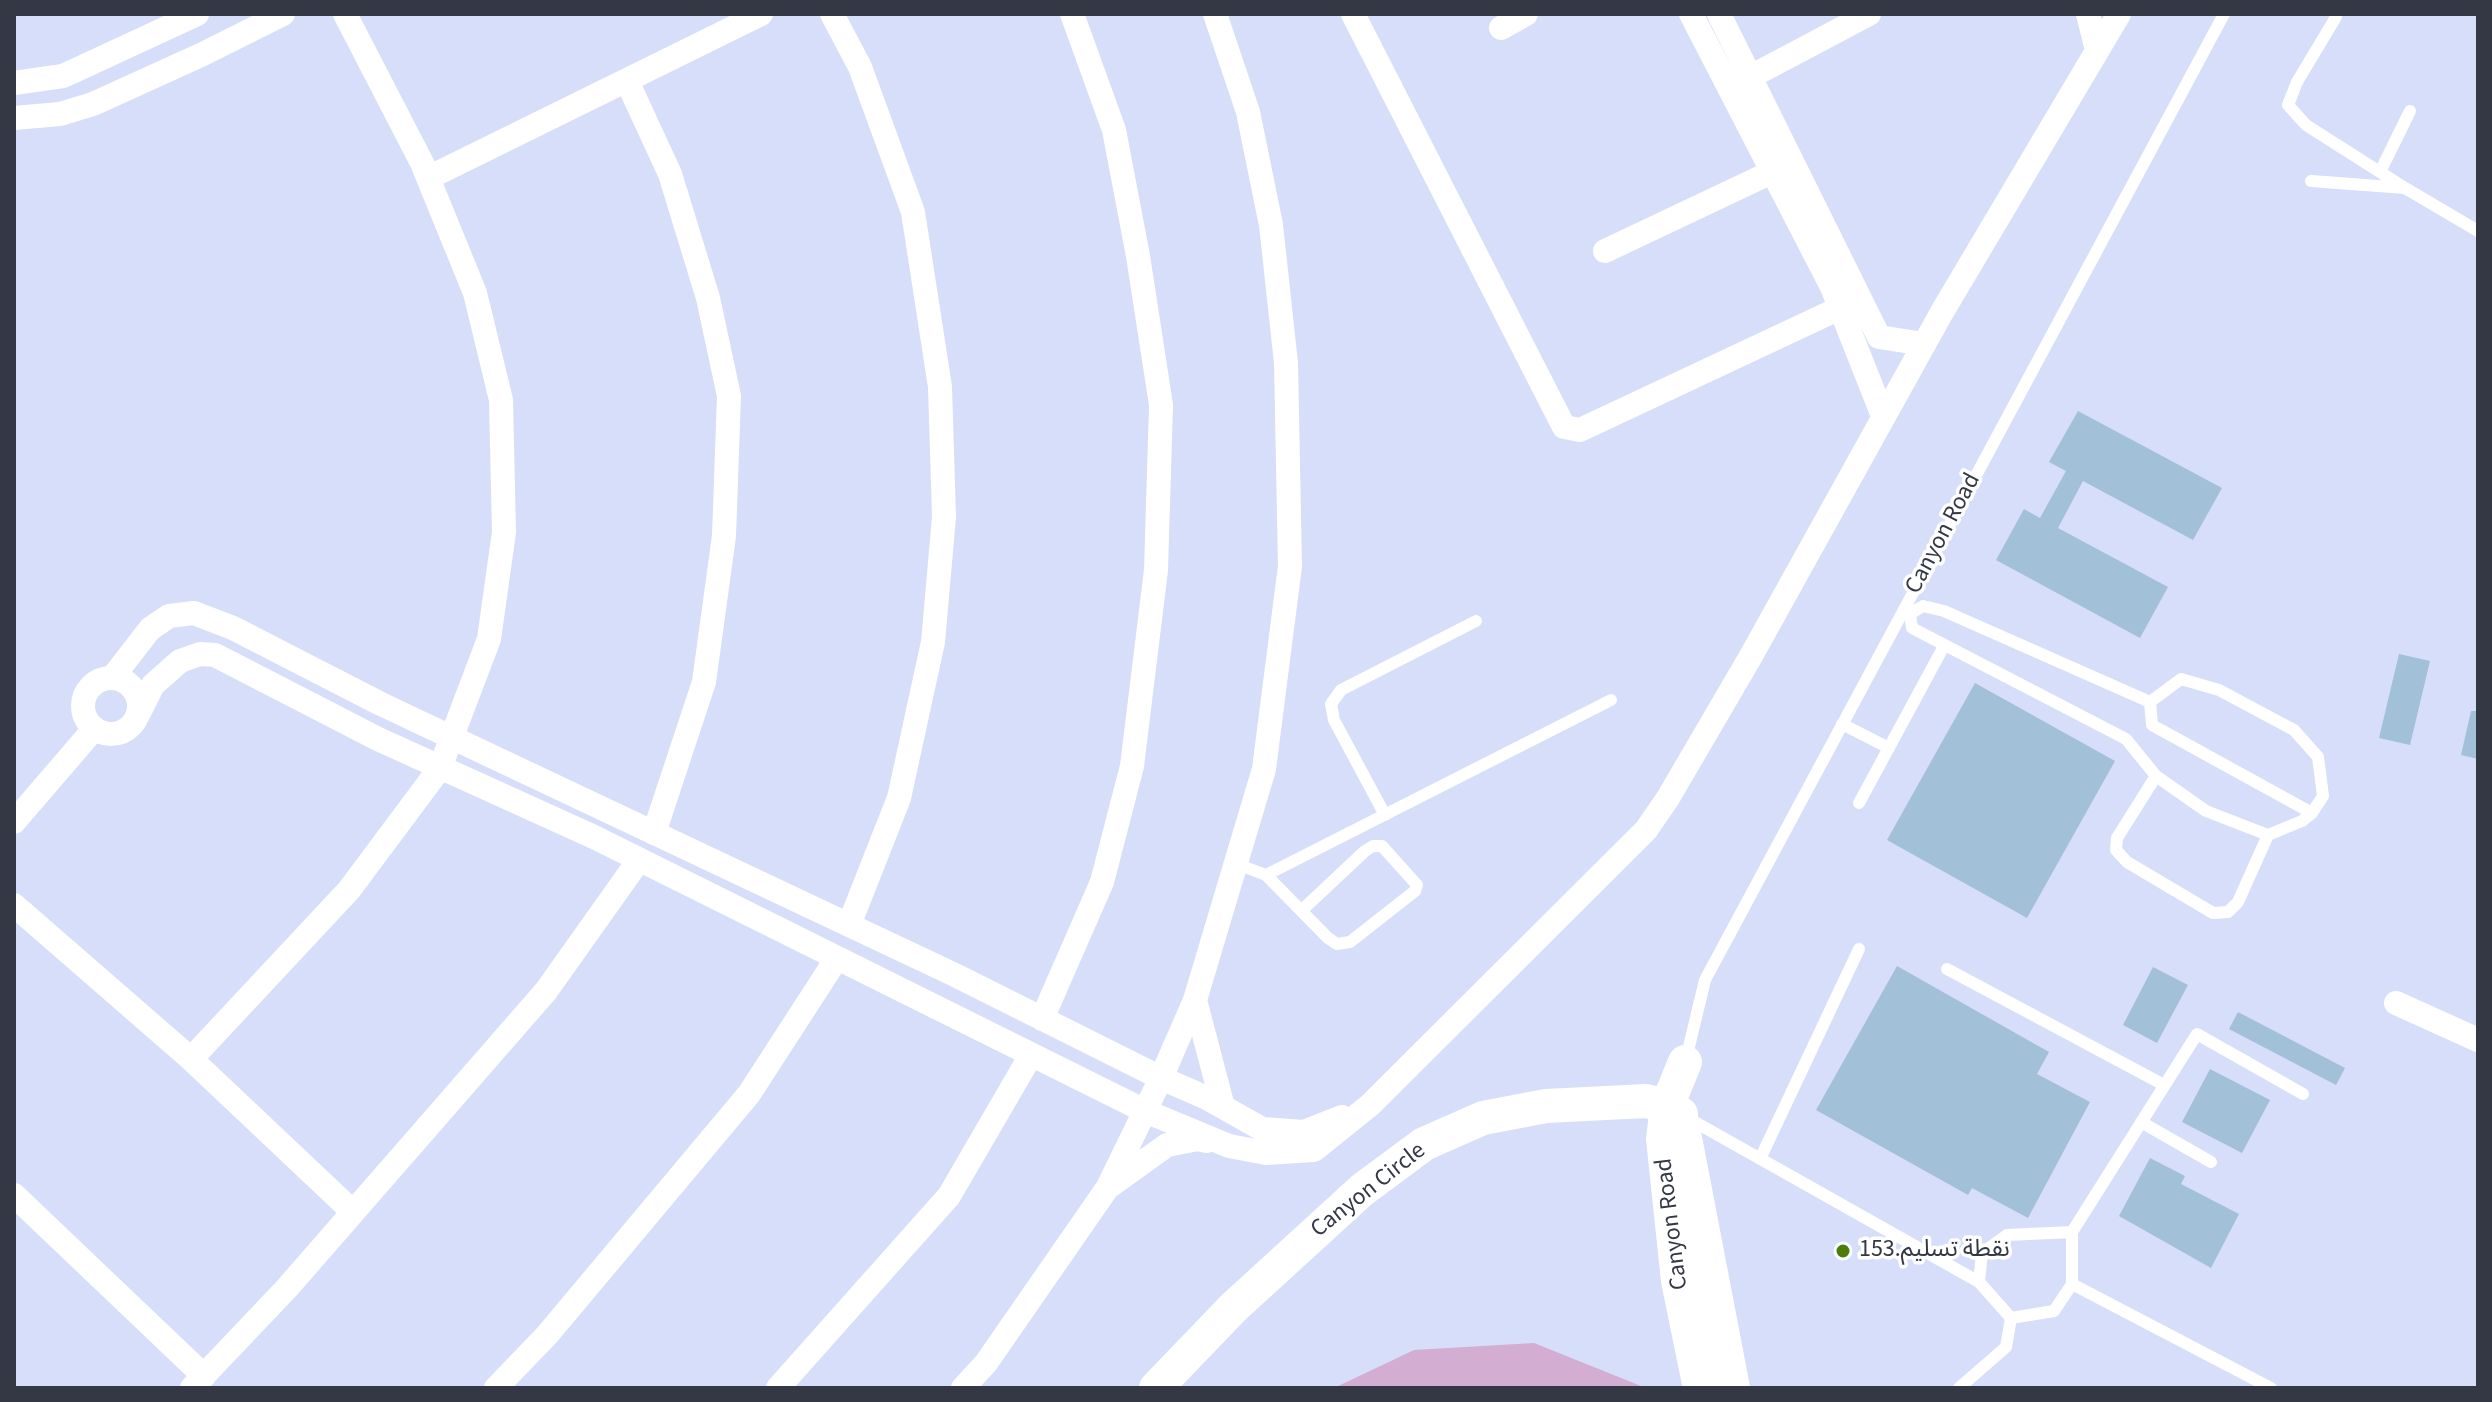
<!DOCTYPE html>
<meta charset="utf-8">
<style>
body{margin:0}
#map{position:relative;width:2492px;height:1402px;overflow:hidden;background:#d6def9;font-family:"Source Sans 3",sans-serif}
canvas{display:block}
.frame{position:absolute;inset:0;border:16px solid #343845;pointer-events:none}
</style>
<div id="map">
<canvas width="2492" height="1402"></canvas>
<div class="frame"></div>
</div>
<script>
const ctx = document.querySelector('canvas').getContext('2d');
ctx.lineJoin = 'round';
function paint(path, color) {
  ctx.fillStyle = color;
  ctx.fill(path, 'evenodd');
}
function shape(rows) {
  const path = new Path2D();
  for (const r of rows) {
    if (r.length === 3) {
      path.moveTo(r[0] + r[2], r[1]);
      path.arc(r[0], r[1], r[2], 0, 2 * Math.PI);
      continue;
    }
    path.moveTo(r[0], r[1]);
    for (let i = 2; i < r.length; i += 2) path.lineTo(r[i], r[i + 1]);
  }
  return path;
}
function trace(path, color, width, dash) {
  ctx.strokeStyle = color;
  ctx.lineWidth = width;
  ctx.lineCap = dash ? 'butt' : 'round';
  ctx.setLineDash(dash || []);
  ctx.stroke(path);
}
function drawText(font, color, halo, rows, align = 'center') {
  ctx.font = font + ' "Source Sans 3","Noto Sans Arabic",sans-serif';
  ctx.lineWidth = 7;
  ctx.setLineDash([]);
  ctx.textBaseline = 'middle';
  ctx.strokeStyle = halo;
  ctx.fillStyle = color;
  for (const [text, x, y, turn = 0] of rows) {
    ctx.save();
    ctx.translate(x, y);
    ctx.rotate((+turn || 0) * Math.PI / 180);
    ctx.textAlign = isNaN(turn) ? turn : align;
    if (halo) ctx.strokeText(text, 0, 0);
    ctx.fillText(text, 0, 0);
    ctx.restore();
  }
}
paint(shape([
 [1534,1343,1641,1386,1334,1388,1414,1350]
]), '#d4add2');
paint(shape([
 [2078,411,2222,488,2193,540,2083,481,2058,528,2168,587,2140,638,1996,560,2024,509,2040,518,2066,471,2049,462],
 [2399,654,2430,661,2410,745,2379,738],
 [1975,683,2115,761,2027,918,1887,840],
 [2471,711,2478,711,2478,759,2461,755],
 [1897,966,2049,1052,2037,1074,2090,1102,2028,1218,1972,1188,1968,1195,1816,1110],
 [2153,967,2188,985,2157,1043,2123,1025],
 [2238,1012,2345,1068,2336,1085,2229,1029],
 [2210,1069,2270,1100,2242,1153,2182,1122],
 [2150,1158,2185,1176,2181,1184,2239,1214,2211,1268,2119,1216]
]), '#a3c0d9');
trace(shape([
 [2336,17,2297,82,2288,105,2306,125,2405,188],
 [2380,172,2410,111],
 [2311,181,2405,188,2478,231],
 [1923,606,1944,611,2150,702,2181,679,2219,690,2294,730,2318,757,2323,796,2312,813,2302,821,2268,835,2206,811,2156,776,2126,739,1912,628,1910,614,1923,606],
 [2150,702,2152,725,2312,813],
 [1842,724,1889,748],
 [2156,776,2117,838,2116,850,2127,862,2213,913,2228,912,2238,902,2268,835],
 [1859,803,1944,646],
 [1385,815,1334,720,1331,704,1341,690,1476,621],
 [1234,863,1266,875,1611,700],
 [1266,875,1328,938,1337,944,1350,942,1415,891,1417,885,1382,846,1373,846,1365,851,1301,911],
 [1947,969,2164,1085],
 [1686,1059,1705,980,2224,14],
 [1686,1117,1979,1282,2011,1318],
 [2141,1122,2211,1162],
 [1760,1159,1859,949],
 [1979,1282,1982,1253,2007,1235,2072,1232,2197,1034,2303,1094],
 [2072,1284,2271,1388],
 [2011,1318,2054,1311,2072,1284,2072,1232],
 [1959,1388,2006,1347,2011,1318]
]), '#fff', 12);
trace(shape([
 [832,14,860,67,913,212,940,387,944,517,933,642,899,798,849,925],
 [1353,14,1564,427,1580,430,1840,308],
 [1691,14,1832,287,1883,416],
 [1719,14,1879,337,1924,344],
 [2088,14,2097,50],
 [1501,28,1526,14],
 [1750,77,1869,14],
 [627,81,670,174,708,298,729,396,724,536,704,682,654,833],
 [14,83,63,76,197,14],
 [14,118,60,114,93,104,203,54,283,14],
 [428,178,761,14],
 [1605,251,1772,172],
 [111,706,28],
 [112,678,150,629,169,616,194,613,233,628,381,704,955,975,1161,1078,1207,1098,1262,1129,1304,1132,1342,1117],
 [139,713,153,685,180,661,200,654,215,655,378,739,594,837,1145,1111,1229,1146,1266,1153,1314,1150,1370,1105,1646,830,1668,798,1751,656,1942,312,2119,14],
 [14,822,94,729],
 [14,905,191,1059,353,1212],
 [1195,1000,1223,1107],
 [2396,1003,2478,1040],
 [1042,1019,1102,882,1132,766,1156,570,1161,405,1138,256,1114,130,1072,14],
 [191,1059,349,890,440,768,489,639,504,532,501,400,475,293,422,163,345,14],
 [1110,1186,1167,1145,1198,1139,1207,1141],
 [14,1195,204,1376],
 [192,1388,287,1288,546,991,639,860],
 [496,1388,547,1335,749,1094,837,958],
 [778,1388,949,1196,1031,1055],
 [963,1388,986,1363,1108,1187,1161,1078,1195,1000,1264,769,1290,566,1286,363,1271,225,1248,112,1215,14]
]), '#fff', 24);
trace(shape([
 [1685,1062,1667,1106,1663,1139,1678,1281,1700,1388],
 [1681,1117,1733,1388],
 [1156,1388,1234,1307,1362,1190,1424,1144,1483,1118,1546,1106,1646,1101,1667,1106,1681,1114]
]), '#fff', 34);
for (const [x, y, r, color] of [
 [1843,1251,8,"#4c7d0c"]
]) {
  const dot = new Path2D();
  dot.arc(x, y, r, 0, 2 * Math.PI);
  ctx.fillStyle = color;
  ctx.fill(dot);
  trace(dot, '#fff', 3);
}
drawText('24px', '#343845', '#fff', [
 ["Canyon Road",1944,534,-62],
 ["Canyon Circle",1369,1191,-38],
 ["Canyon Road",1673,1224,-97]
]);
drawText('24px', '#343845', '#fff', [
 ["نقطة تسليم.153",1859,1251]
], 'left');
</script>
